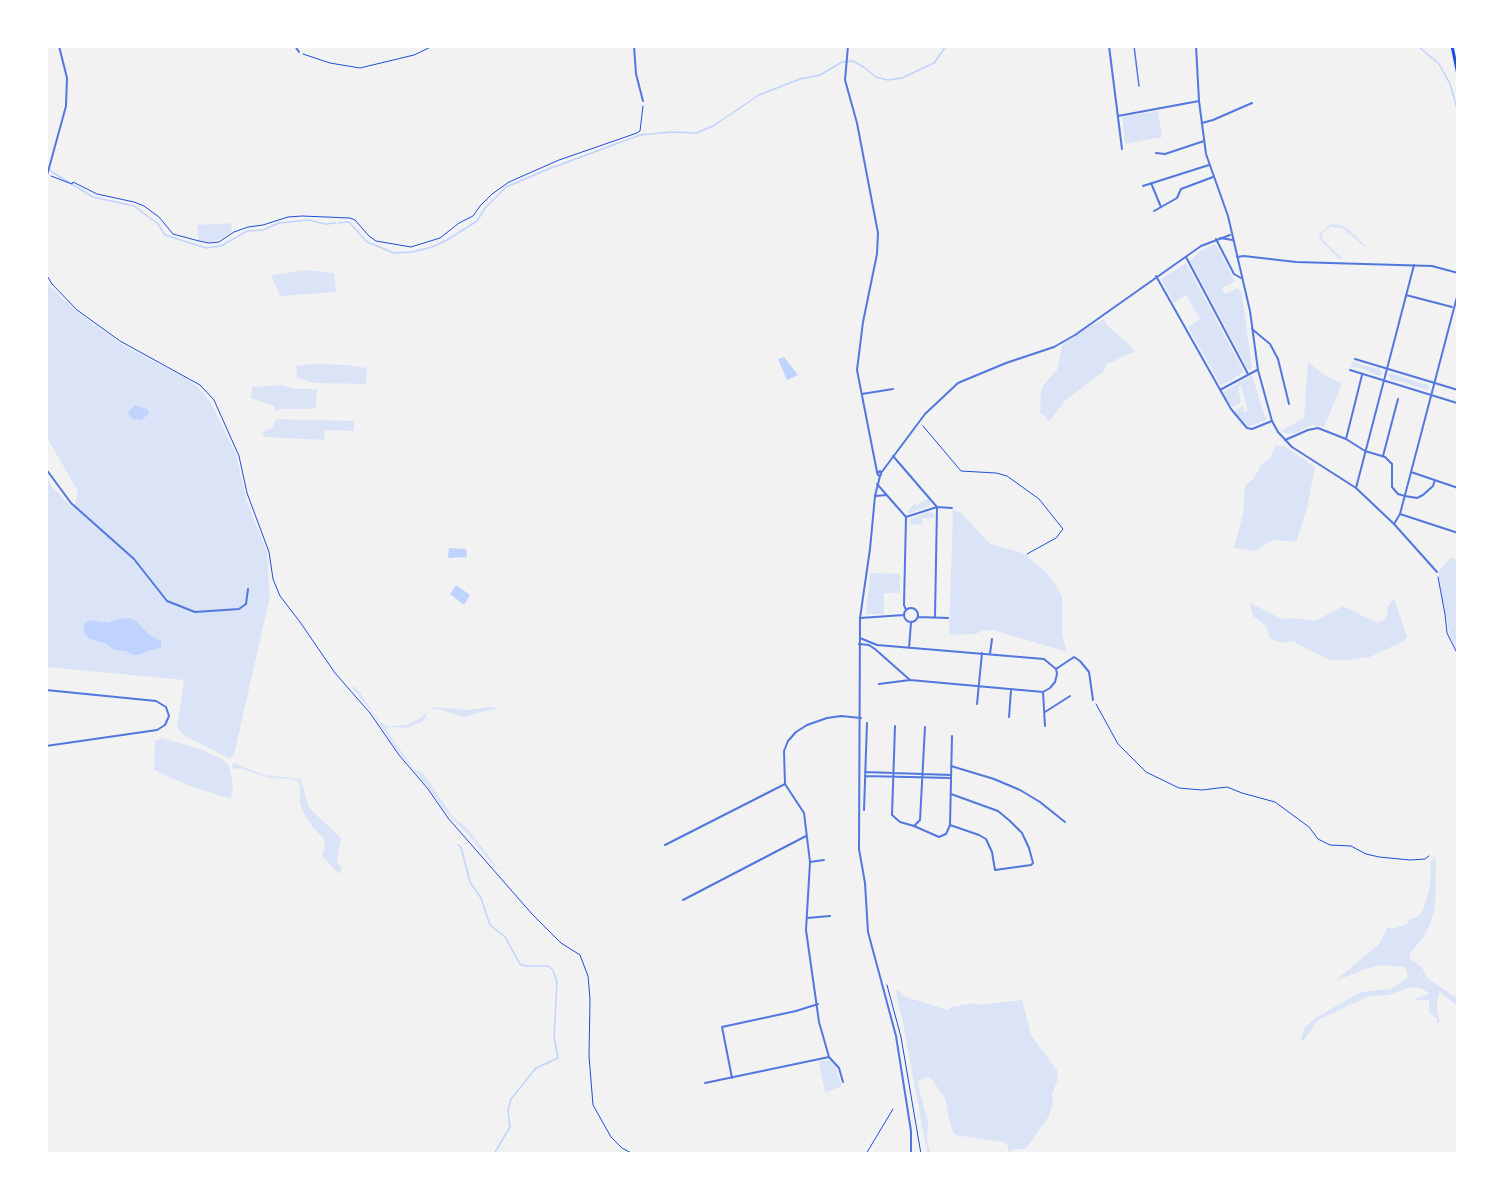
<!DOCTYPE html>
<style>
body{margin:0}
#map{position:relative;width:1504px;height:1200px;overflow:hidden;background:#f2f2f2;font-family:Mulish,sans-serif}
canvas{display:block}
.frame{position:absolute;inset:0;border:48px solid #fff;pointer-events:none}
</style>
<div id="map">
<canvas width="1504" height="1200"></canvas>
<div class="frame"></div>
</div>
<script>
const ctx = document.querySelector('canvas').getContext('2d');
ctx.lineJoin = 'round';
function paint(path, color) {
  ctx.fillStyle = color;
  ctx.fill(path, 'evenodd');
}
function shape(rows) {
  const path = new Path2D();
  for (const r of rows) {
    if (r.length === 3) {
      path.moveTo(r[0] + r[2], r[1]);
      path.arc(r[0], r[1], r[2], 0, 2 * Math.PI);
      continue;
    }
    path.moveTo(r[0], r[1]);
    for (let i = 2; i < r.length; i += 2) path.lineTo(r[i], r[i + 1]);
  }
  return path;
}
function trace(path, color, width, dash) {
  ctx.strokeStyle = color;
  ctx.lineWidth = width;
  ctx.lineCap = dash ? 'butt' : 'round';
  ctx.setLineDash(dash || []);
  ctx.stroke(path);
}
paint(shape([
 [1158,111,1162,137,1125,144,1122,117],
 [231,223,232,232,222,239,209,242,198,240,197,225],
 [1331,224,1340,225,1347,228,1366,246,1365,247,1342,228,1330,227,1323,232,1322,239,1343,259,1339,259,1319,239,1320,233],
 [1213,245,1216,245,1235,281,1222,288,1225,294,1238,288,1242,294,1252,369,1248,370,1191,262,1190,260,1202,250],
 [1186,263,1244,372,1221,386,1188,327,1200,319,1186,295,1174,303,1161,279],
 [306,270,334,273,336,292,280,296,271,275],
 [46,281,57,293,81,315,121,344,185,378,197,386,211,403,236,454,247,502,267,552,270,597,234,754,230,759,185,736,177,728,184,680,47,667,47,476,52,487,72,507,75,504,78,491,47,438],
 [1104,319,1106,324,1136,351,1107,364,1104,371,1065,401,1049,422,1046,417,1040,413,1041,392,1044,384,1057,370,1062,345,1090,326],
 [1353,361,1362,365,1380,369,1382,374,1379,376,1360,368,1350,367],
 [1308,362,1323,374,1342,384,1324,427,1312,425,1295,433,1286,434,1281,431,1304,418],
 [312,364,349,365,367,368,366,384,314,383,297,378,296,366],
 [1391,373,1423,384,1428,384,1429,388,1426,390,1404,382,1391,380,1388,375],
 [1252,375,1266,420,1251,426,1248,426,1234,411,1243,406,1244,412,1248,411,1241,386,1238,387,1241,402,1234,407,1231,406,1223,392],
 [280,385,298,389,317,389,316,407,313,409,280,409,276,411,274,406,251,398,252,387],
 [276,419,354,421,354,431,325,430,324,440,265,437,262,432,273,428],
 [1276,445,1286,447,1315,467,1307,509,1296,542,1273,540,1254,551,1234,548,1243,514,1245,486,1254,478,1261,465,1270,458],
 [928,498,931,502,929,506,911,513,907,512,915,503,917,505],
 [953,509,962,514,990,544,1023,553,1045,571,1053,581,1062,596,1062,635,1067,652,993,630,982,631,975,634,949,635],
 [928,512,934,513,935,518,922,518,922,525,910,524,910,519],
 [1450,558,1457,560,1457,651,1450,636,1439,579,1439,571],
 [870,573,900,574,900,593,884,593,884,614,866,614],
 [1394,599,1407,636,1404,641,1370,657,1347,660,1329,660,1292,641,1281,643,1270,638,1266,626,1253,616,1250,604,1251,603,1281,619,1293,618,1315,621,1343,606,1377,623,1383,621,1387,615,1388,606],
 [355,686,380,722,386,726,405,725,417,720,434,707,466,710,493,707,503,711,494,709,464,717,437,709,430,710,426,714,425,719,420,723,406,728,389,727,387,731,414,769,422,773,430,783,453,817,468,829,496,866,503,869,500,869,493,865,466,832,446,813,428,787,396,749,372,712,352,688],
 [162,738,203,750,225,761,229,766,233,785,231,799,187,785,154,770,155,741],
 [233,763,264,775,301,779,309,808,341,838,337,860,342,869,339,874,322,856,325,844,324,839,312,826,303,812,300,803,300,783,292,779,269,778,239,768,234,769,232,768],
 [1436,857,1435,908,1430,924,1423,938,1410,953,1410,959,1422,967,1427,978,1457,998,1457,1006,1440,992,1437,1001,1437,1011,1440,1022,1437,1023,1437,1019,1429,1012,1429,1000,1415,1000,1416,998,1429,994,1423,989,1412,987,1388,995,1369,996,1318,1020,1304,1040,1301,1040,1304,1028,1317,1017,1350,998,1361,992,1390,989,1405,980,1408,976,1405,967,1382,965,1368,968,1335,981,1380,943,1388,927,1392,929,1407,924,1410,919,1419,916,1423,910,1429,890,1431,876,1430,862],
 [898,989,903,996,948,1010,951,1007,974,1003,978,1005,1022,1000,1031,1035,1058,1072,1057,1082,1052,1094,1053,1102,1049,1116,1028,1146,1024,1149,1013,1149,1008,1153,1008,1146,1004,1142,955,1135,950,1123,945,1098,930,1077,927,1077,918,1081,918,1084,928,1122,927,1142,931,1153,927,1153,904,1028,896,993],
 [824,1060,831,1061,835,1066,842,1086,825,1093,819,1061]
]), '#dbe4f7');
paint(shape([
 [784,357,798,375,787,380,778,359],
 [135,405,147,409,149,414,141,420,132,419,128,412],
 [449,548,466,549,467,557,448,558],
 [456,585,470,595,464,605,450,594],
 [129,618,136,621,148,634,161,641,161,648,147,651,139,655,133,655,126,651,115,650,105,643,89,639,84,632,84,624,90,620,108,623,118,619]
]), '#bfd3fe');
trace(shape([
 [1418,46,1439,64,1450,84,1458,112],
 [46,166,52,172,93,197,134,206,158,224,165,235,206,248,221,246,247,231,263,230,279,223,309,220,325,224,336,223],
 [339,223,349,222,367,242,394,253,412,252,432,247,447,240,477,221,485,208,506,187,546,170,640,135,672,132,696,133,713,126,759,95,800,79,820,75,842,62,853,61,865,68,876,77,888,80,902,78,934,63,946,46],
 [458,845,461,847,470,882,481,898,490,925,505,937,520,964,526,966,548,966,553,970,557,982,554,1036,558,1058,536,1068,511,1099,508,1110,510,1127,494,1154]
]), '#bfd3fe', 1.5);
trace(shape([
 [303,54,330,63,360,68,414,55,433,46],
 [51,176,72,184,73,182,97,194,134,202,144,206,159,217,173,234,199,241,209,243,219,242,234,232,248,227,263,225,288,217,302,216,350,218,355,220,369,236,376,241,411,247,440,238,459,223,473,216,480,206,492,194,509,182,559,160,637,133,640,131,643,106],
 [46,274,52,284,77,310,120,341,200,385,214,400,239,456,247,493,269,552,273,579,280,596,300,622,335,673,370,713,399,755,428,789,448,818,532,914,561,943,580,955,588,976,590,999,589,1056,593,1105,611,1137,622,1148,633,1154],
 [923,426,961,471,996,473,1007,476,1039,499,1063,529,1056,538,1027,554],
 [1438,577,1445,614,1447,633,1458,655],
 [1096,704,1118,744,1146,772,1179,788,1202,790,1227,787,1242,793,1275,802,1309,827,1318,839,1330,845,1351,846,1366,854,1379,857,1410,860,1425,859,1429,856],
 [887,985,901,1037,921,1154],
 [866,1154,893,1109]
]), '#1d4ed8', 1);
trace(shape([
 [1134,46,1139,86]
]), '#5277de', 1.5);
trace(shape([
 [295,46,299,52],
 [634,46,636,74,643,101],
 [1109,46,1122,149],
 [1118,116,1199,101],
 [1202,123,1213,120,1252,103],
 [1156,153,1165,154,1204,141],
 [1151,183,1161,207],
 [1143,186,1209,165],
 [1154,211,1177,198,1181,189,1213,177],
 [1216,239,1234,274,1241,278],
 [1186,257,1248,374],
 [1156,276,1231,409,1247,428,1252,429,1272,421],
 [1406,295,1452,307],
 [1252,329,1270,344,1278,359,1289,404],
 [1355,359,1458,390],
 [1350,370,1457,403],
 [1220,390,1257,370],
 [862,394,893,389],
 [1346,439,1362,375],
 [1285,440,1308,430,1318,428,1346,439,1365,451,1385,457,1392,464,1392,487,1398,494,1405,496,1417,498,1423,495,1433,486,1435,480],
 [893,456,937,507,935,617],
 [1383,456,1398,399],
 [46,469,71,503,134,559,167,601,195,612,239,609,246,604,248,589],
 [1411,472,1458,488],
 [877,484,906,517,904,605,906,610],
 [1356,488,1414,265],
 [875,496,887,495],
 [1400,514,1458,533],
 [906,517,937,507,952,508],
 [1394,524,1400,514,1458,293],
 [911,615,7],
 [918,617,948,618],
 [860,618,904,615],
 [860,638,877,645,1044,659,1056,669,1057,674,1055,682,1050,688,1043,692],
 [859,644,869,645,875,649,910,680],
 [909,648,911,623],
 [990,654,992,639],
 [1056,669,1074,657,1080,661,1089,672,1093,700],
 [879,684,910,680,1043,692],
 [46,690,156,701,166,707,169,716,165,725,157,730,46,746],
 [1043,692,1045,726],
 [977,704,982,653],
 [1045,712,1070,696],
 [1009,717,1011,690],
 [895,726,892,815,900,822,914,826,939,837,946,834,950,825,952,736],
 [951,766,994,779,1020,790,1040,802,1065,822],
 [865,772,951,775],
 [865,776,951,778],
 [864,810,867,723],
 [950,825,979,835,986,839,992,852,995,870,1031,865,1033,863,1029,848,1022,833,1010,821,998,811,951,794],
 [914,826,920,820,925,727],
 [665,845,785,784],
 [810,862,824,860],
 [683,900,806,836],
 [807,918,830,916],
 [732,1078,722,1027,796,1011,818,1004],
 [843,1082,839,1068,829,1057,819,1022,806,930,810,862,804,813,785,784,784,751,788,741,796,732,807,725,827,718,841,716,861,718],
 [705,1083,829,1057]
]), '#5277de', 2);
trace(shape([
 [848,46,845,80,857,123,878,233,877,254,863,322,857,370,877,472],
 [1196,46,1199,101,1206,154,1228,216,1250,311,1258,370,1272,421,1278,432,1292,447,1356,488,1394,524,1437,572],
 [46,179,66,106,67,78,59,46],
 [1220,238,1233,240],
 [1237,257,1244,256,1296,262,1432,266,1458,273],
 [880,471,881,475,879,476,877,473,880,471],
 [881,473,925,414,958,383,1006,363,1054,347,1075,335,1201,246,1230,235],
 [880,476,875,496,870,549,860,618,859,849,865,883,868,932,896,1036,911,1131,911,1154]
]), '#5277de', 2);
trace(shape([
 [1452,46,1458,75]
]), '#1d4ed8', 3);
</script>
